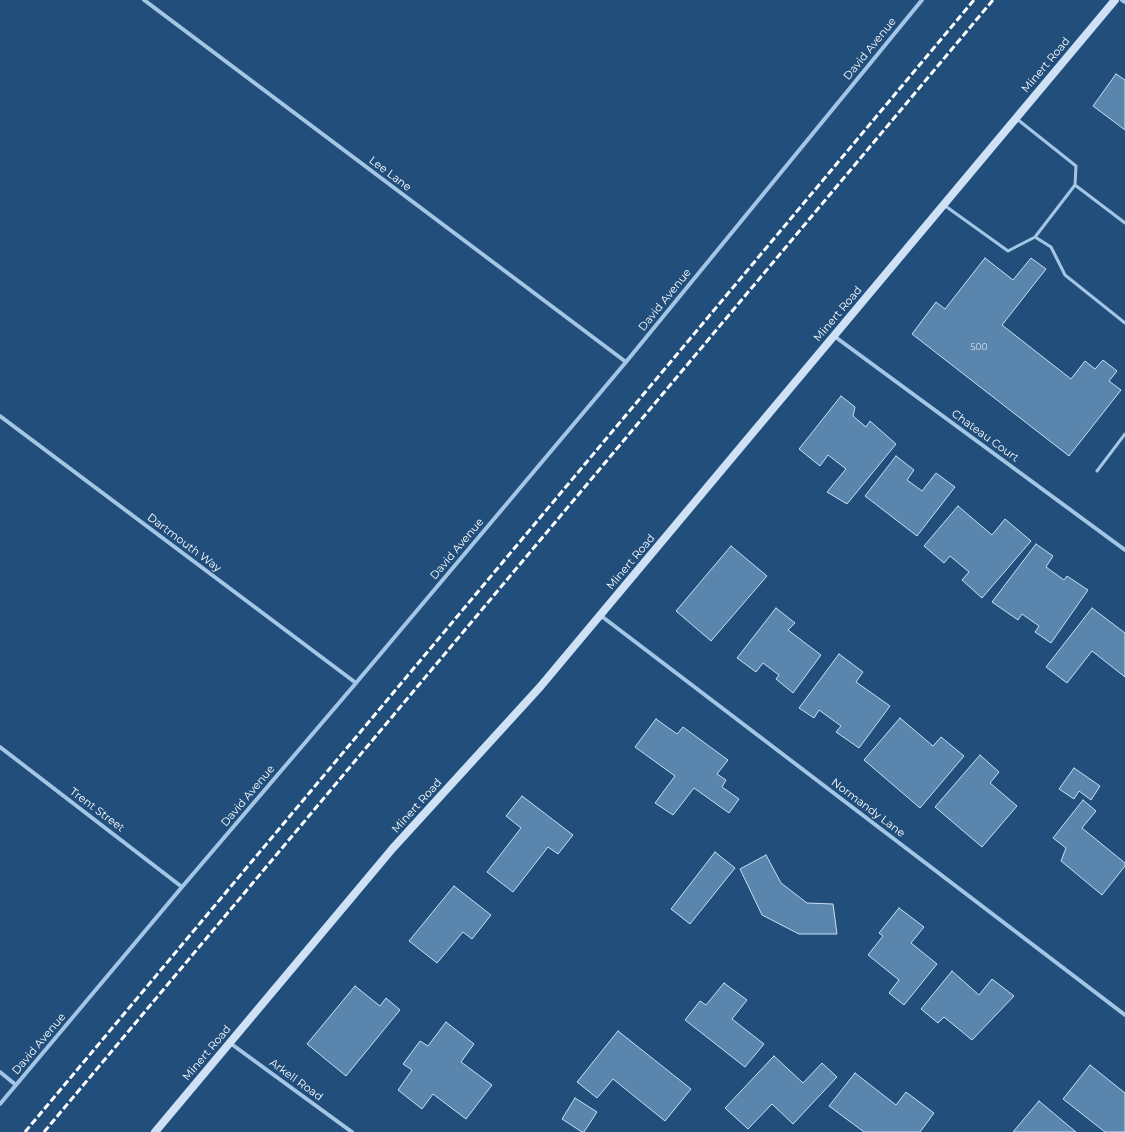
<!DOCTYPE html>
<style>
body{margin:0}
canvas{display:block;background:#214e7b}
</style>
<canvas width="1125" height="1132"></canvas>
<script>
const ctx = document.querySelector('canvas').getContext('2d');
ctx.lineJoin = 'round';
function paint(path, color) {
  ctx.fillStyle = color;
  ctx.fill(path, 'evenodd');
}
function shape(rows) {
  const path = new Path2D();
  for (const r of rows) {
    path.moveTo(r[0], r[1]);
    for (let i = 2; i < r.length; i += 2) path.lineTo(r[i], r[i + 1]);
  }
  return path;
}
function trace(path, color, width, dash) {
  ctx.strokeStyle = color;
  ctx.lineWidth = width;
  ctx.lineCap = dash ? 'butt' : 'round';
  ctx.setLineDash(dash || []);
  ctx.stroke(path);
}
function drawText(font, color, halo, rows, align = 'center') {
  ctx.font = font + ' Montserrat,sans-serif';
  ctx.lineWidth = 3;
  ctx.setLineDash([]);
  ctx.textBaseline = 'middle';
  ctx.strokeStyle = halo;
  ctx.fillStyle = color;
  for (const [text, x, y, turn = 0] of rows) {
    ctx.save();
    ctx.translate(x, y);
    ctx.rotate((+turn || 0) * Math.PI / 180);
    ctx.textAlign = isNaN(turn) ? turn : align;
    if (halo) ctx.strokeText(text, 0, 0);
    ctx.fillText(text, 0, 0);
    ctx.restore();
  }
}
const building = shape([
 [1116,74,1125,80,1125,130,1093,106,1116,74],
 [985,258,1013,280,1031,258,1046,269,1002,325,1071,379,1085,361,1095,369,1103,360,1117,371,1109,381,1121,390,1069,456,912,334,936,302,945,309,985,258],
 [841,396,855,407,853,416,866,427,870,421,896,444,847,504,827,492,846,469,828,455,820,466,799,449,841,396],
 [896,456,914,470,907,480,922,491,936,473,955,487,917,536,865,496,896,456],
 [958,506,992,535,1005,519,1031,541,982,598,962,580,969,572,950,556,944,563,924,546,958,506],
 [1036,544,1053,556,1046,567,1064,580,1067,576,1088,590,1051,643,1035,632,1039,626,1022,614,1018,620,992,602,1036,544],
 [731,546,767,576,711,641,676,611,731,546],
 [776,608,795,623,788,630,821,655,793,693,776,679,779,675,763,663,756,672,737,658,776,608],
 [1092,608,1125,633,1125,677,1092,651,1067,683,1046,667,1092,608],
 [839,654,863,672,856,682,890,706,859,748,836,732,841,726,819,710,814,718,799,708,839,654],
 [900,718,933,746,941,737,964,756,920,808,864,760,900,718],
 [656,719,677,734,683,727,728,760,717,774,726,780,722,787,739,799,729,813,694,788,673,815,655,803,675,776,635,747,656,719],
 [980,755,999,772,990,783,1017,806,982,847,935,807,980,755],
 [1074,768,1100,786,1091,800,1079,791,1074,799,1059,789,1074,768],
 [522,796,573,835,558,854,548,847,513,892,487,872,521,828,506,816,522,796],
 [1083,800,1096,811,1082,828,1125,863,1125,866,1102,895,1061,861,1066,848,1053,838,1083,800],
 [715,852,735,868,690,924,671,909,715,852],
 [766,855,781,883,807,903,833,904,837,934,799,934,762,915,740,869,766,855],
 [454,886,491,915,472,939,463,932,437,963,409,941,454,886],
 [899,908,924,927,911,943,937,964,904,1005,889,993,899,980,868,955,883,936,879,933,899,908],
 [952,971,979,995,992,979,1014,996,972,1040,944,1017,938,1023,921,1009,952,971],
 [724,983,747,1000,732,1019,764,1044,745,1067,685,1020,700,1001,706,1005,724,983],
 [355,986,380,1006,386,998,400,1010,346,1076,307,1044,355,986],
 [446,1022,474,1044,461,1062,492,1085,466,1119,433,1094,422,1109,398,1090,412,1070,403,1064,420,1041,428,1046,446,1022],
 [618,1031,691,1089,665,1121,613,1079,597,1098,577,1082,618,1031],
 [774,1056,803,1083,822,1063,837,1077,793,1124,772,1104,748,1129,725,1108,774,1056],
 [1090,1065,1125,1093,1125,1132,1105,1132,1063,1099,1090,1065],
 [855,1073,896,1105,906,1092,934,1113,920,1132,864,1132,829,1106,855,1073],
 [575,1098,597,1112,584,1132,582,1132,562,1119,575,1098],
 [1039,1101,1076,1132,1013,1132,1039,1101]
]);
paint(building, '#5a85ad');
trace(building, '#c7dff4', 1);
trace(shape([
 [1075,185,1125,223],
 [944,205,1008,251,1035,237,1075,185,1076,166,1017,119],
 [1035,237,1051,247,1065,275,1125,323],
 [1097,471,1125,434]
]), '#a4c6e6', 3);
trace(shape([
 [144,0,626,362],
 [1122,0,1125,2],
 [834,336,1125,550],
 [0,416,356,683],
 [600,615,1125,1015],
 [0,747,182,887],
 [230,1043,352,1132],
 [0,1072,16,1085],
 [0,1104,182,887,356,683,626,362,922,0]
]), '#a4c6e6', 4);
trace(shape([
 [155,1132,393,848,540,687,1115,0]
]), '#cee1f5', 8);
trace(shape([
 [25,1132,974,0],
 [44,1132,993,0]
]), '#fff', 3, [7, 3]);
drawText('9px', '#d6e0ea', null, [
 ["500",979,347]
]);
drawText('11px', '#fff', '#214e7b', [
 ["David Avenue",870,49,-51],
 ["Minert Road",1046,65,-50],
 ["Lee Lane",390,174,37],
 ["David Avenue",665,300,-51],
 ["Minert Road",838,314,-50],
 ["Chateau Court",985,436,36],
 ["Dartmouth Way",184,543,37],
 ["David Avenue",457,549,-50],
 ["Minert Road",631,562,-50],
 ["David Avenue",248,796,-50],
 ["Minert Road",417,806,-48],
 ["Normandy Lane",868,808,37],
 ["Trent Street",97,810,37],
 ["David Avenue",39,1044,-50],
 ["Minert Road",207,1053,-50],
 ["Arkell Road",296,1080,36]
]);
</script>
